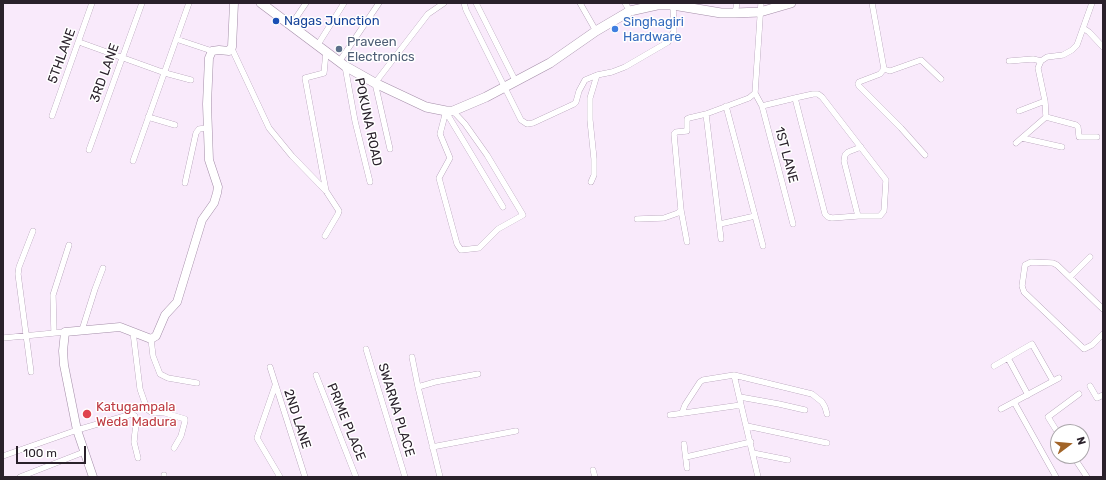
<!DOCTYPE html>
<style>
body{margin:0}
#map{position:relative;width:1106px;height:480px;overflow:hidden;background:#f9eafb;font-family:Rubik,sans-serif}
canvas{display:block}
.frame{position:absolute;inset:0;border:4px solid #2a212b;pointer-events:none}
.north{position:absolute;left:1050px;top:424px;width:40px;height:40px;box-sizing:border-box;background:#fff;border:1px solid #aaa6aa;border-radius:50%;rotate:74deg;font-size:11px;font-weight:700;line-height:16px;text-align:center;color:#2a212b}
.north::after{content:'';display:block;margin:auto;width:14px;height:18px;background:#a16428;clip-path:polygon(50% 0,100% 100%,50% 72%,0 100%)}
.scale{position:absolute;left:16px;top:446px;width:70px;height:18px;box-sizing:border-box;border:2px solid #2a212b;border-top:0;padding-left:5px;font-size:12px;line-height:14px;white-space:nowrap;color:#2a212b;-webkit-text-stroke:3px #fff;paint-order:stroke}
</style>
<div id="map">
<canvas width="1106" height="480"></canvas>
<div class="frame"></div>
<div class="north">N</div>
<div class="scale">100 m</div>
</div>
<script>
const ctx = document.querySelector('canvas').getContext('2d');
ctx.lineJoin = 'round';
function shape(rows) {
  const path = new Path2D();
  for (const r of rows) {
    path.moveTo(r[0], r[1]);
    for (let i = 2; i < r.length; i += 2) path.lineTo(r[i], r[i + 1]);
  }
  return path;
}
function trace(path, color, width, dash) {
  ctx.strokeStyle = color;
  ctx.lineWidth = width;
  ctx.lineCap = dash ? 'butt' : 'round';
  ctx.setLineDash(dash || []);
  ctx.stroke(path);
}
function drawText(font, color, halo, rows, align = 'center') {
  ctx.font = font + ' Rubik,sans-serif';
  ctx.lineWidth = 3;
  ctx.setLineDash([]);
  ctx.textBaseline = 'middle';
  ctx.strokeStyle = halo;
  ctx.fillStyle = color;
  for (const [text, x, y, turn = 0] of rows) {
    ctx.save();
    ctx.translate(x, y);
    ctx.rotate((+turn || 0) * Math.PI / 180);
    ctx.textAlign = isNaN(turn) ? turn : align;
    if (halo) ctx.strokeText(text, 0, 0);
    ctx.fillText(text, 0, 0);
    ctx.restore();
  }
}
const street = shape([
 [464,3,466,10,521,120,527,124,533,123,574,104,576,102,579,91,585,80,597,75,612,72,625,67,668,42,674,31,673,5],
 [476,3,516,82],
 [580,3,596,31],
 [625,3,630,11],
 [872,3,884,69,880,74,859,82,858,84,859,86,901,128,925,155],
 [735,13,737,3],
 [291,25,306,3],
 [1083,28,1089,32,1103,47],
 [176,39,212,51],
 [79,42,165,73,191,80],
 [317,46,344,3],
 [232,49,269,128,292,156,326,191,339,211,338,214,325,236],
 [326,52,324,73,305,78,326,191],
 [1009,61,1033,59,1041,61],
 [339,62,379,3],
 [345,66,355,121,370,182],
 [884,69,890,71,921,60,941,79],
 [755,93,762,106,793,224],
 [726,106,763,246],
 [762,106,795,98,813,94,818,94,822,97,886,180,884,211,880,216,858,216,832,218,828,217,825,214,795,98],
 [446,111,440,134,450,158,439,178,457,244,461,250,479,248,498,229,523,215,487,155,465,124,453,111],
 [1019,111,1045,101],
 [446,112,503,207],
 [706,114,721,239],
 [52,116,92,3],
 [148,117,175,125],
 [1046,117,1076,125,1078,127,1079,137,1097,137],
 [1022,138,1062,147],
 [1016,143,1046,117,1045,101,1038,68,1041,61,1047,57,1063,55,1072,50,1077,45,1092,3],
 [390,149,375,83,428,14,444,3],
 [89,150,142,3],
 [133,161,189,3],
 [591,182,594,175,594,159,590,120,590,98,597,75],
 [185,183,196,133,199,129,208,128],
 [858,216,844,161,845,155,848,152,861,147],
 [637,219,664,218,678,213,681,210],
 [720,224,755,216],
 [687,242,681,210,674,134,676,132,687,131,687,119,689,118,706,114,749,98,755,93,761,3],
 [1070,277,1090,257],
 [1103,309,1057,265,1053,263,1031,262,1025,265,1022,286,1024,292,1084,349,1092,345,1103,334],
 [82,330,95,289,103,268],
 [133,332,140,389,147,409,151,412,165,413,185,419,185,421,181,436,174,448],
 [54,333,53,295,69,245],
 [3,338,65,332],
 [151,339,153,356,160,374,168,378,197,383],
 [366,349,405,477],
 [412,357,418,387],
 [1008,358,1028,395],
 [994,366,1032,344,1053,381],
 [270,367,305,477],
 [31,372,18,274,19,267,33,231],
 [316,375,356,477],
 [734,375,758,477],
 [275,386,257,438,280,477],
 [1090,386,1097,398,1103,395],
 [740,397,779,404,805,410],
 [1014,402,1056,477],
 [1001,409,1059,378],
 [682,413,685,405,700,382,703,380,734,375,812,394,822,402,825,407,827,414],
 [670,415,741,405],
 [747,426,827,443],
 [1058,433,1048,417,1079,394],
 [684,444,687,468],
 [432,447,516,431],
 [753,453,788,460],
 [3,456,77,430,132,414,135,416,136,423,134,442,138,458],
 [1073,456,1087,477],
 [686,457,751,442],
 [593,470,595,477],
 [164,475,164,477],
 [20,477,84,452],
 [440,477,418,387,435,382,478,374]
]);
const secondary = shape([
 [93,477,77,430,64,365,63,351,65,332,120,327,151,339,156,336,165,315,177,302,202,220,214,203,217,193,218,187,209,160,207,104,209,58,212,51,219,50,229,51,232,47,234,3]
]);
const primary = shape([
 [261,3,345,66,375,83,426,107,446,111,453,111,486,97,550,63,596,31,630,11,657,5,673,5,721,13,735,13,760,12,791,3]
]);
trace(street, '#a48da8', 6);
trace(secondary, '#a48da8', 9);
trace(primary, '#a48da8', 10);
trace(street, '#fff', 5.5);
trace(secondary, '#fff', 8);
trace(primary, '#fff', 9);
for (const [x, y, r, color] of [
 [276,21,4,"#1a4fb4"],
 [615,29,4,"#3f7fe0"],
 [339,49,4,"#5c6f8a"],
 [87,414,5,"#e0444e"]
]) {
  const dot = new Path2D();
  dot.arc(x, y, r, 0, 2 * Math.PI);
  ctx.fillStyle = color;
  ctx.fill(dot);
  trace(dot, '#fff', 1.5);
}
drawText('13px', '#164399', '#fff', [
 ["Nagas Junction",284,21]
], 'left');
drawText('13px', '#366cbe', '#fff', [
 ["Singhagiri",623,22],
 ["Hardware",623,37]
], 'left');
drawText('13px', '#4e5e75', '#fff', [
 ["Praveen",347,42],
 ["Electronics",347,57]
], 'left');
drawText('13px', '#2a212b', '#fff', [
 ["5THLANE",62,56,-70],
 ["3RD LANE",105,73,-70],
 ["POKUNA ROAD",368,122,78],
 ["1ST LANE",786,155,75],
 ["SWARNA PLACE",396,410,73],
 ["2ND LANE",297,419,72],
 ["PRIME PLACE",346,422,68]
]);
drawText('13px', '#be3a42', '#fff', [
 ["Katugampala",96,407],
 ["Weda Madura",96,422]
], 'left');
</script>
